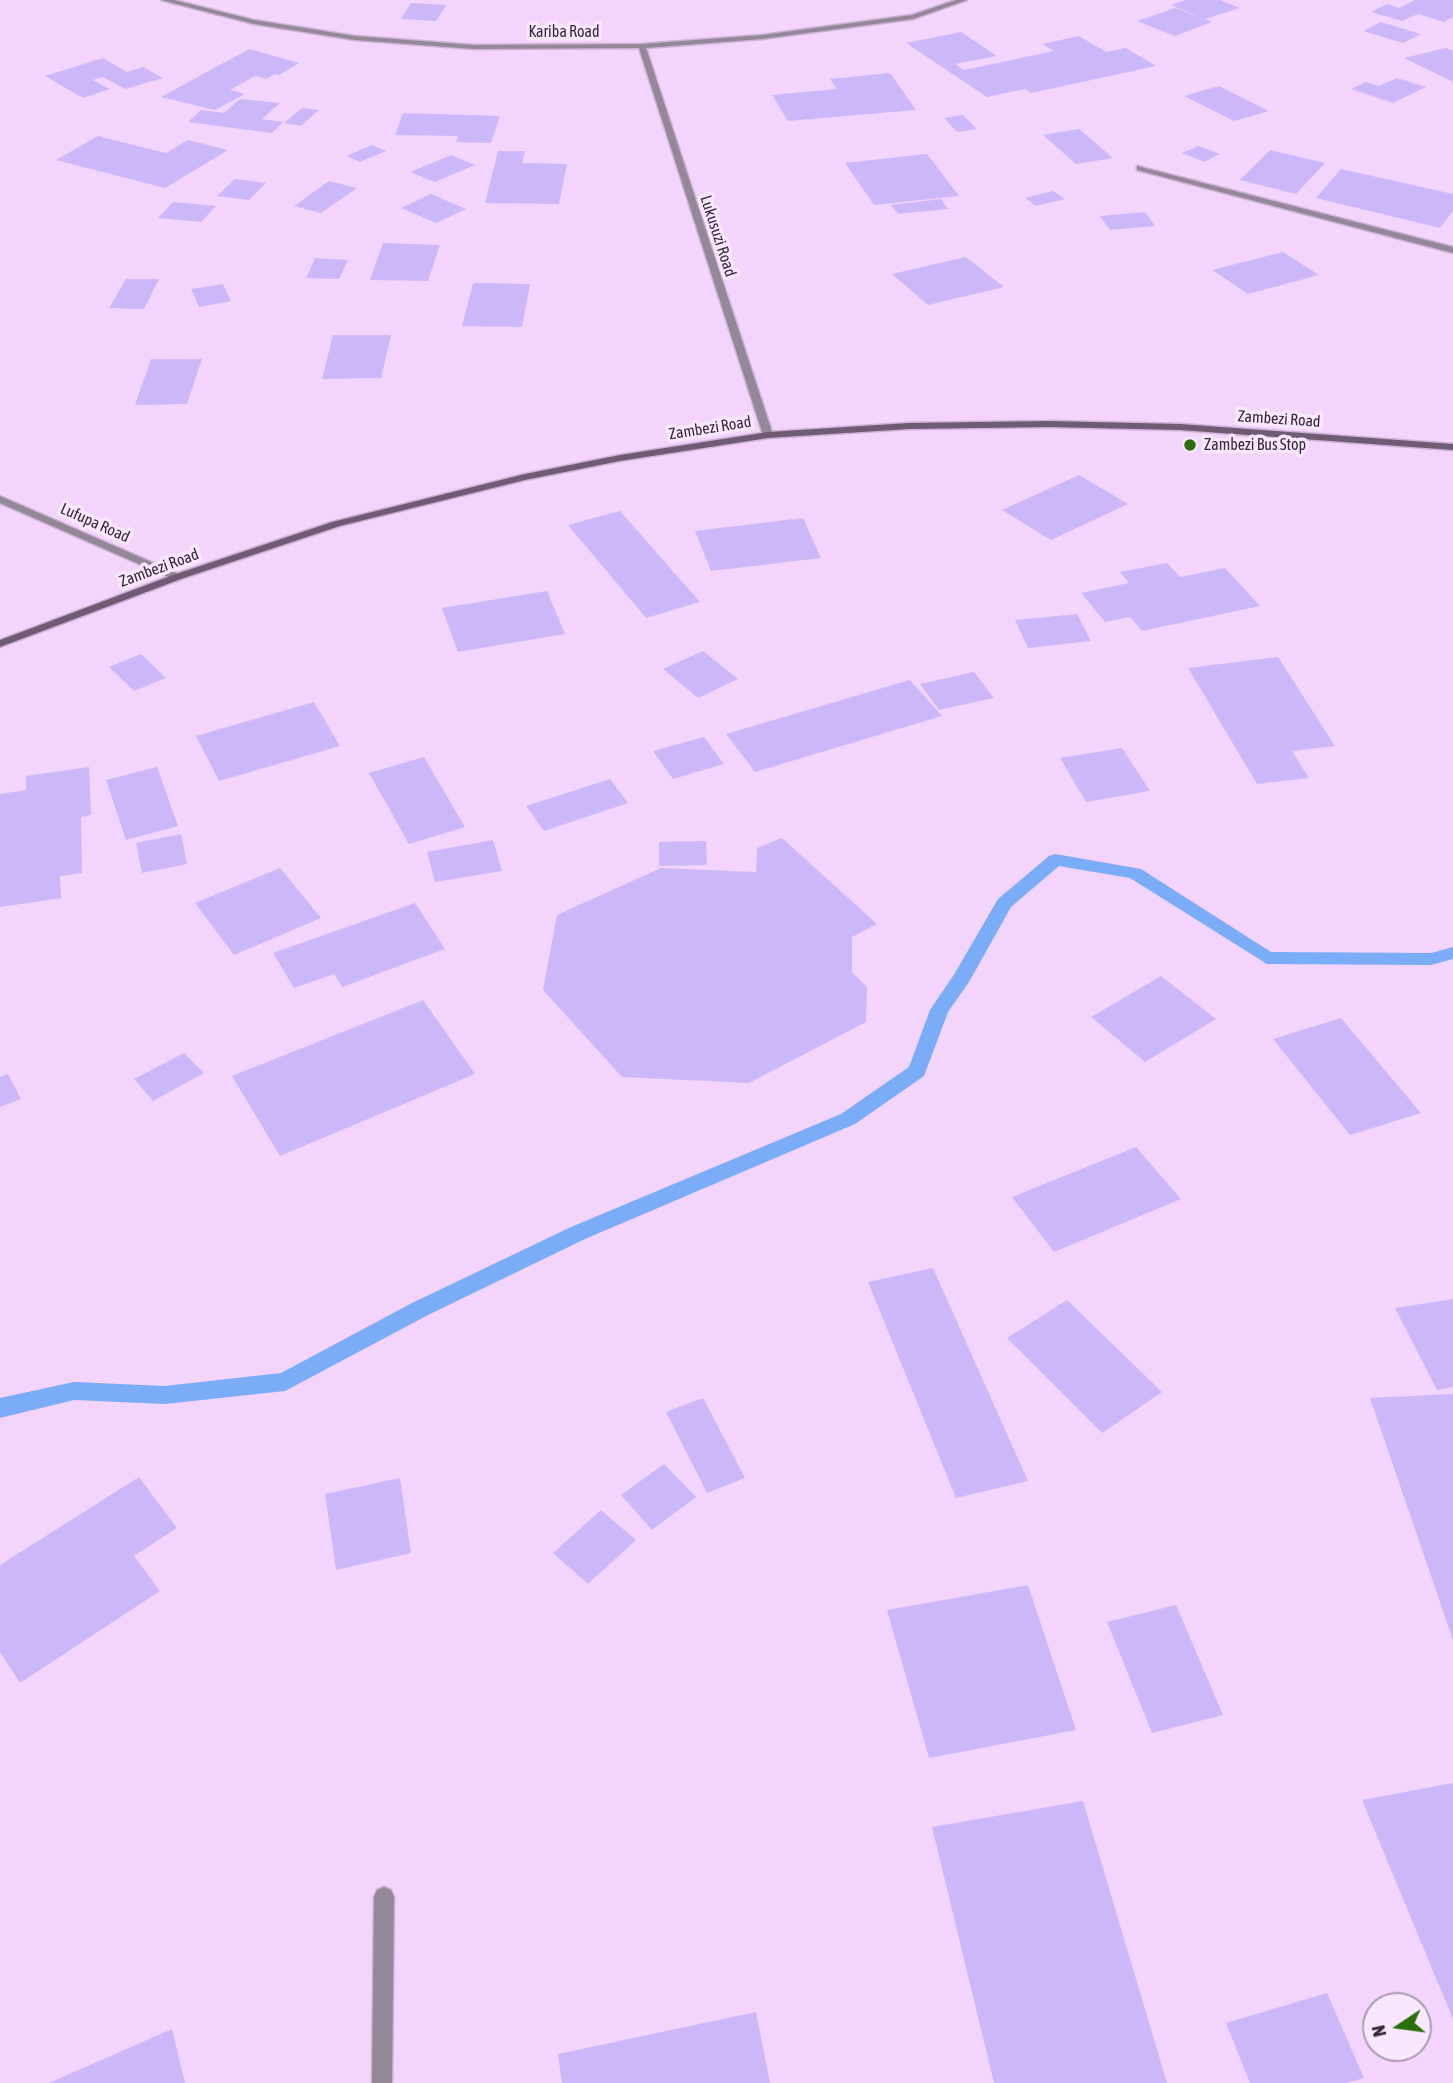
<!DOCTYPE html>
<style>
body{margin:0}
#map{position:relative;width:1453px;height:2083px;overflow:hidden;background:#f3d4fc;font-family:"Asap Condensed",sans-serif}
canvas{display:block}
.north{position:absolute;left:1362px;top:1992px;width:70px;height:70px;box-sizing:border-box;background:#f9e6ff;border:2px solid #ab9bb0;border-radius:50%;rotate:257deg;font-size:19px;font-weight:700;line-height:28px;text-align:center;color:#362a39}
.north::after{content:'';display:block;margin:auto;width:24px;height:32px;background:#2a6f0b;clip-path:polygon(50% 0,100% 100%,50% 72%,0 100%)}
</style>
<div id="map">
<canvas width="1453" height="2083"></canvas>
<div class="north">N</div>
</div>
<script>
const ctx = document.querySelector('canvas').getContext('2d');
ctx.lineJoin = 'round';
function shape(rows) {
  const path = new Path2D();
  for (const r of rows) {
    path.moveTo(r[0], r[1]);
    for (let i = 2; i < r.length; i += 2) path.lineTo(r[i], r[i + 1]);
  }
  return path;
}
function paint(path, color) {
  ctx.fillStyle = color;
  ctx.fill(path, 'evenodd');
}
function trace(path, color, width, dash) {
  ctx.strokeStyle = color;
  ctx.lineWidth = width;
  ctx.lineCap = dash ? 'butt' : 'round';
  ctx.setLineDash(dash || []);
  ctx.stroke(path);
}
function drawText(font, color, halo, rows, align = 'center') {
  ctx.font = font + ' "Asap Condensed",sans-serif';
  ctx.lineWidth = 7;
  ctx.setLineDash([]);
  ctx.textBaseline = 'middle';
  ctx.strokeStyle = halo;
  ctx.fillStyle = color;
  for (const [text, x, y, turn = 0] of rows) {
    ctx.save();
    ctx.translate(x, y);
    ctx.rotate((+turn || 0) * Math.PI / 180);
    ctx.textAlign = isNaN(turn) ? turn : align;
    if (halo) ctx.strokeText(text, 0, 0);
    ctx.fillText(text, 0, 0);
    ctx.restore();
  }
}
paint(shape([
 [1055,854,1141,869,1271,952,1431,953,1453,947,1453,959,1431,965,1267,964,1130,878,1059,866,1011,907,969,982,948,1012,924,1076,855,1124,585,1239,428,1315,285,1391,165,1404,74,1400,0,1418,0,1398,74,1382,165,1386,281,1373,412,1303,571,1227,841,1114,909,1067,930,1010,955,973,998,899,1049,856,1055,854]
]), '#7aacf8');
paint(shape([
 [1186,0,1220,0,1240,8,1205,19,1212,22,1175,36,1137,21,1175,8,1203,19,1171,5],
 [1415,0,1453,0,1453,17,1444,22,1418,14,1402,21,1371,12,1387,4,1399,8],
 [411,3,446,5,436,21,401,19],
 [1381,22,1421,34,1403,43,1363,31],
 [961,32,997,56,955,64,964,70,1054,51,1042,44,1079,36,1106,52,1126,48,1156,66,1031,93,1025,89,987,97,906,43],
 [1446,48,1453,51,1453,82,1404,58],
 [249,49,299,63,279,75,275,74,266,79,255,76,230,90,245,94,215,110,161,97],
 [103,58,127,72,143,67,163,78,125,89,103,77,93,80,110,89,83,98,45,76],
 [890,73,916,110,788,121,772,95,837,89,830,79],
 [1397,78,1426,87,1393,103,1351,89,1366,82,1379,86],
 [1219,86,1269,111,1234,121,1184,96],
 [240,99,280,103,262,119,283,122,272,133,188,122,201,110,224,113],
 [302,108,319,110,301,126,284,123],
 [403,113,500,116,491,143,456,142,458,136,395,135],
 [963,115,977,129,957,132,944,118],
 [1079,129,1113,158,1076,164,1043,135],
 [98,136,166,153,188,140,228,150,165,188,56,160],
 [372,145,386,151,360,162,346,156],
 [1198,146,1220,154,1204,162,1182,153],
 [1270,150,1325,163,1296,194,1240,180],
 [498,151,525,151,522,163,567,164,559,204,485,203],
 [927,154,959,196,874,205,845,163],
 [451,155,475,165,435,182,410,172],
 [1341,169,1453,194,1453,211,1440,228,1316,198],
 [235,179,266,183,249,200,217,196],
 [329,181,357,188,321,213,294,206],
 [1053,191,1065,199,1036,206,1025,198],
 [431,194,466,209,436,223,401,208],
 [941,199,948,209,898,214,891,205],
 [173,202,216,206,201,222,158,218],
 [1145,212,1155,226,1110,230,1100,216],
 [383,243,440,245,428,281,370,280],
 [1283,252,1319,275,1248,294,1212,270],
 [966,257,1004,287,928,305,892,274],
 [315,258,348,260,339,279,306,278],
 [126,279,159,279,144,309,109,308],
 [473,283,530,284,522,327,462,326],
 [223,284,231,301,199,307,191,289],
 [333,335,391,335,381,378,322,379],
 [151,359,202,359,187,404,135,405],
 [1079,475,1128,504,1051,540,1002,510],
 [620,511,700,602,646,618,568,525],
 [803,518,821,558,711,571,695,531],
 [1167,563,1180,577,1225,568,1260,606,1142,631,1130,617,1105,622,1081,593,1129,583,1120,572],
 [547,591,565,634,458,652,442,608],
 [1077,614,1091,641,1028,648,1015,620],
 [703,651,738,679,698,698,663,669],
 [141,654,166,678,134,691,109,667],
 [1278,657,1335,746,1292,751,1309,778,1257,784,1188,668],
 [974,672,994,698,939,710,920,684],
 [910,680,942,716,755,772,726,734],
 [314,702,340,746,219,781,196,736],
 [704,737,724,764,673,779,653,751],
 [1122,748,1150,791,1086,802,1060,758],
 [424,757,465,827,409,844,369,773],
 [89,767,91,815,81,817,82,873,60,876,61,898,0,907,0,794,26,790,26,776],
 [157,767,178,826,126,840,106,780],
 [610,779,628,803,544,831,526,806],
 [181,834,187,864,142,873,136,843],
 [782,838,877,924,852,937,852,972,867,987,866,1022,749,1083,622,1077,543,990,557,915,661,868,756,872,757,848],
 [493,840,502,871,435,882,427,852],
 [706,841,707,865,659,866,659,842],
 [280,868,321,918,234,955,195,903],
 [415,903,445,949,342,987,334,974,294,988,273,953],
 [1161,976,1216,1019,1145,1062,1091,1017],
 [423,1000,475,1074,280,1156,232,1076],
 [1341,1018,1421,1113,1350,1135,1273,1039],
 [184,1053,204,1073,153,1101,134,1079],
 [8,1074,21,1099,0,1107,0,1077],
 [1136,1147,1181,1199,1054,1252,1012,1197],
 [933,1268,1028,1481,956,1498,868,1282],
 [1453,1299,1453,1387,1437,1390,1395,1308],
 [1067,1300,1162,1392,1102,1433,1007,1338],
 [1453,1394,1453,1640,1370,1398],
 [703,1398,745,1478,707,1493,666,1412],
 [664,1464,696,1497,652,1530,621,1495],
 [139,1477,177,1528,134,1556,160,1591,20,1683,0,1652,0,1565],
 [400,1478,411,1553,336,1570,325,1494],
 [601,1510,636,1540,588,1584,553,1553],
 [1028,1585,1076,1730,929,1758,887,1610],
 [1176,1605,1223,1715,1152,1733,1107,1622],
 [1453,1783,1453,2019,1362,1800],
 [1083,1801,1167,2083,994,2083,932,1827],
 [1327,1993,1364,2078,1347,2083,1250,2083,1226,2023],
 [756,2012,770,2083,562,2083,558,2054],
 [172,2029,185,2083,49,2083]
]), '#ccb8f9');
const lane = shape([
 [1137,166,1453,247,1453,253,1137,170,1137,166],
 [384,1887,391,1890,394,1897,392,2083,372,2083,374,1897,377,1890,384,1887]
]);
const street = shape([
 [161,0,174,0,254,20,355,36,474,45,642,44,762,35,912,15,956,0,967,0,913,19,762,39,646,48,773,435,768,438,763,435,639,48,474,49,355,40,254,24,161,0],
 [0,496,181,575,182,577,181,579,173,579,0,503,0,496]
]);
const secondary = shape([
 [1049,421,1180,424,1453,444,1453,450,1180,430,1049,427,909,429,768,438,620,461,525,480,340,526,181,579,0,647,0,640,173,575,332,522,525,474,620,455,768,432,909,423,1049,421]
]);
trace(lane, '#cdb2d5', 3);
trace(street, '#cdb2d5', 3);
trace(secondary, '#cdb2d5', 3);
paint(lane, '#948797');
paint(street, '#948797');
paint(secondary, '#6f5c74');
for (const [x, y, r, color] of [
 [1190,445,7,"#2a6f0b"]
]) {
  const dot = new Path2D();
  dot.arc(x, y, r, 0, 2 * Math.PI);
  ctx.fillStyle = color;
  ctx.fill(dot);
  trace(dot, '#f9e6ff', 2.5);
}
drawText('16px', '#362a39', '#f9e6ff', [
 ["Kariba Road",564,32],
 ["Lukusuzi Road",718,236,72],
 ["Zambezi Road",1279,419,4],
 ["Zambezi Road",710,428,-9],
 ["Lufupa Road",95,523,24],
 ["Zambezi Road",159,568,-20]
]);
drawText('16px', '#362a39', '#f9e6ff', [
 ["Zambezi Bus Stop",1204,445]
], 'left');
</script>
